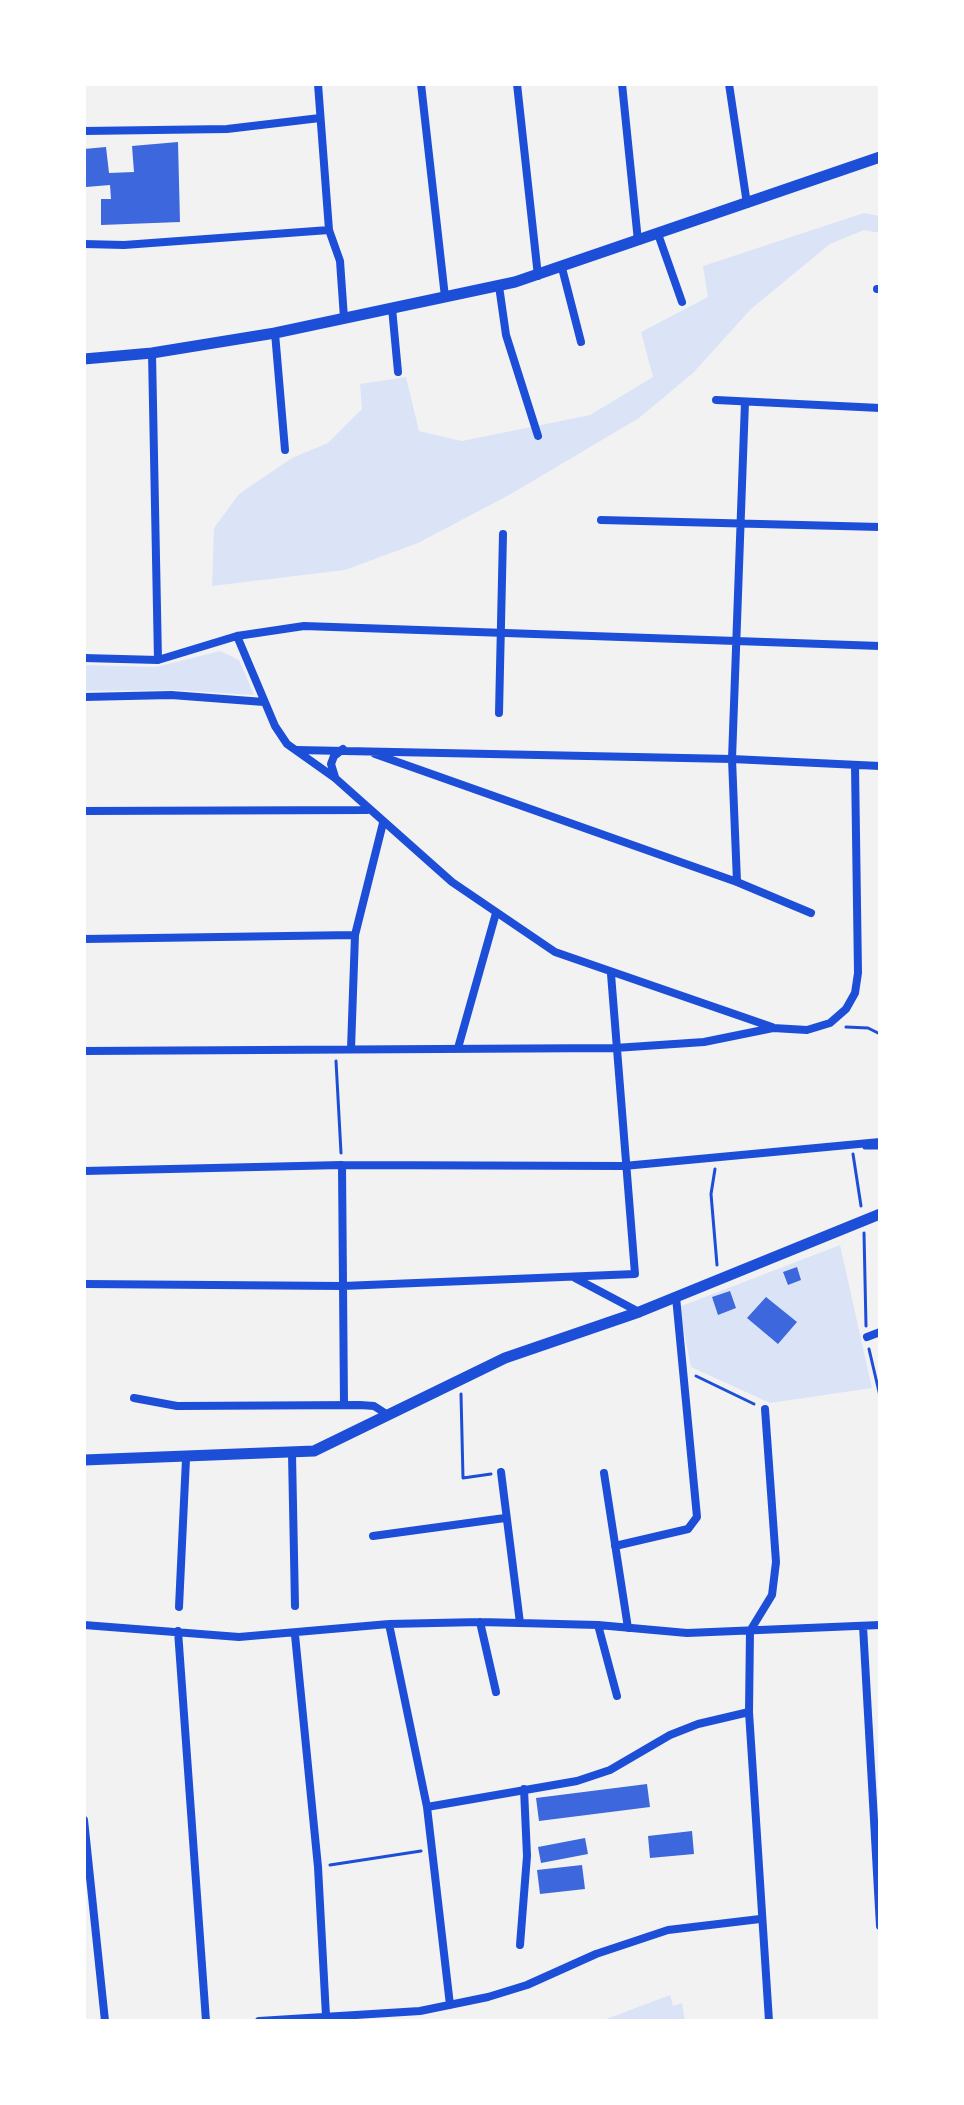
<!DOCTYPE html>
<style>
body{margin:0}
#map{position:relative;width:964px;height:2105px;overflow:hidden;background:#f2f2f2;font-family:"Exo 2",sans-serif}
canvas{display:block}
.frame{position:absolute;inset:0;border:86px solid #fff;pointer-events:none}
</style>
<div id="map">
<canvas width="964" height="2105"></canvas>
<div class="frame"></div>
</div>
<script>
const ctx = document.querySelector('canvas').getContext('2d');
ctx.lineJoin = 'round';
function paint(path, color) {
  ctx.fillStyle = color;
  ctx.fill(path, 'evenodd');
}
function shape(rows) {
  const path = new Path2D();
  for (const r of rows) {
    path.moveTo(r[0], r[1]);
    for (let i = 2; i < r.length; i += 2) path.lineTo(r[i], r[i + 1]);
  }
  return path;
}
function trace(path, color, width, dash) {
  ctx.strokeStyle = color;
  ctx.lineWidth = width;
  ctx.lineCap = dash ? 'butt' : 'round';
  ctx.setLineDash(dash || []);
  ctx.stroke(path);
}
paint(shape([
 [864,213,880,216,880,233,864,230,830,244,751,309,693,373,639,418,511,494,418,543,345,570,212,586,214,528,239,494,292,458,328,443,362,409,360,384,406,377,419,431,462,441,590,415,653,377,641,332,708,297,703,266],
 [220,651,239,660,254,695,175,690,84,691,84,665,156,667],
 [840,1245,872,1388,770,1403,691,1367,679,1307],
 [670,1995,673,2006,682,2003,685,2021,601,2021]
]), '#dbe4f7');
paint(shape([
 [178,142,180,222,101,225,101,199,111,199,110,185,86,187,84,149,106,147,109,173,134,172,132,146],
 [797,1267,801,1280,788,1285,783,1272],
 [730,1291,736,1308,718,1315,712,1297],
 [766,1297,797,1322,778,1344,747,1318],
 [647,1784,650,1807,539,1821,536,1798],
 [692,1831,694,1854,650,1858,648,1836],
 [585,1838,588,1854,541,1863,538,1847],
 [582,1865,585,1889,540,1894,537,1870]
]), '#3d67dc');
trace(shape([
 [846,1027,868,1028,880,1034],
 [336,1061,341,1153],
 [853,1154,861,1206],
 [715,1169,711,1194,717,1265],
 [864,1233,866,1326],
 [869,1349,880,1396],
 [696,1376,754,1404],
 [461,1394,463,1478,491,1474],
 [330,1865,421,1851]
]), '#1d4ed8', 3);
trace(shape([
 [865,1147,880,1147]
]), '#1d4ed8', 5);
trace(shape([
 [318,84,329,230,340,261,344,318],
 [421,84,445,297],
 [517,84,538,276],
 [622,84,638,241],
 [729,84,747,204],
 [84,131,227,129,320,118],
 [658,234,682,302],
 [84,244,124,245,329,230],
 [562,268,581,342],
 [499,286,506,335,538,436],
 [877,289,880,289],
 [392,308,398,372],
 [275,333,285,450],
 [152,353,158,660],
 [716,400,880,408],
 [601,520,880,527],
 [237,636,275,726,287,744,335,778,452,882,555,952,772,1027],
 [84,658,158,660,237,636,304,626,880,646],
 [84,697,171,695,264,702],
 [499,713,503,534],
 [297,750,732,759,880,766],
 [375,754,737,882,811,913],
 [335,777,331,764,334,756,343,749],
 [84,811,367,810],
 [737,882,732,759,745,402],
 [84,939,355,935],
 [458,1048,496,913],
 [351,1049,355,935,383,823],
 [84,1051,615,1048,704,1042,773,1028,807,1030,830,1023,846,1009,855,993,858,973,855,766],
 [342,1165,344,1405],
 [84,1171,342,1165,624,1166,880,1142],
 [575,1278,639,1312],
 [84,1284,343,1286,635,1274,611,974],
 [867,1337,880,1332],
 [134,1398,177,1406,360,1405,374,1406,388,1415],
 [765,1409,776,1562,772,1595,750,1631,749,1712,769,2021],
 [292,1454,295,1606],
 [501,1472,520,1623],
 [604,1473,628,1628],
 [373,1536,505,1518],
 [615,1546,688,1529,697,1517,676,1297],
 [179,1607,186,1459],
 [480,1622,496,1692],
 [389,1624,427,1807,450,2005],
 [84,1625,239,1637,389,1624,480,1622,598,1625,687,1633,880,1625],
 [598,1625,617,1696],
 [863,1626,880,1926],
 [178,1631,206,2021],
 [295,1635,318,1867,326,2016],
 [427,1807,577,1781,610,1770,670,1735,698,1724,749,1712],
 [84,1820,105,2021],
 [520,1945,527,1856,524,1789],
 [259,2021,420,2011,488,1997,527,1985,596,1954,668,1930,760,1919]
]), '#1d4ed8', 8);
trace(shape([
 [84,359,152,353,275,333,515,282,880,157],
 [84,1460,314,1451,505,1358,639,1312,880,1214]
]), '#1d4ed8', 11);
</script>
